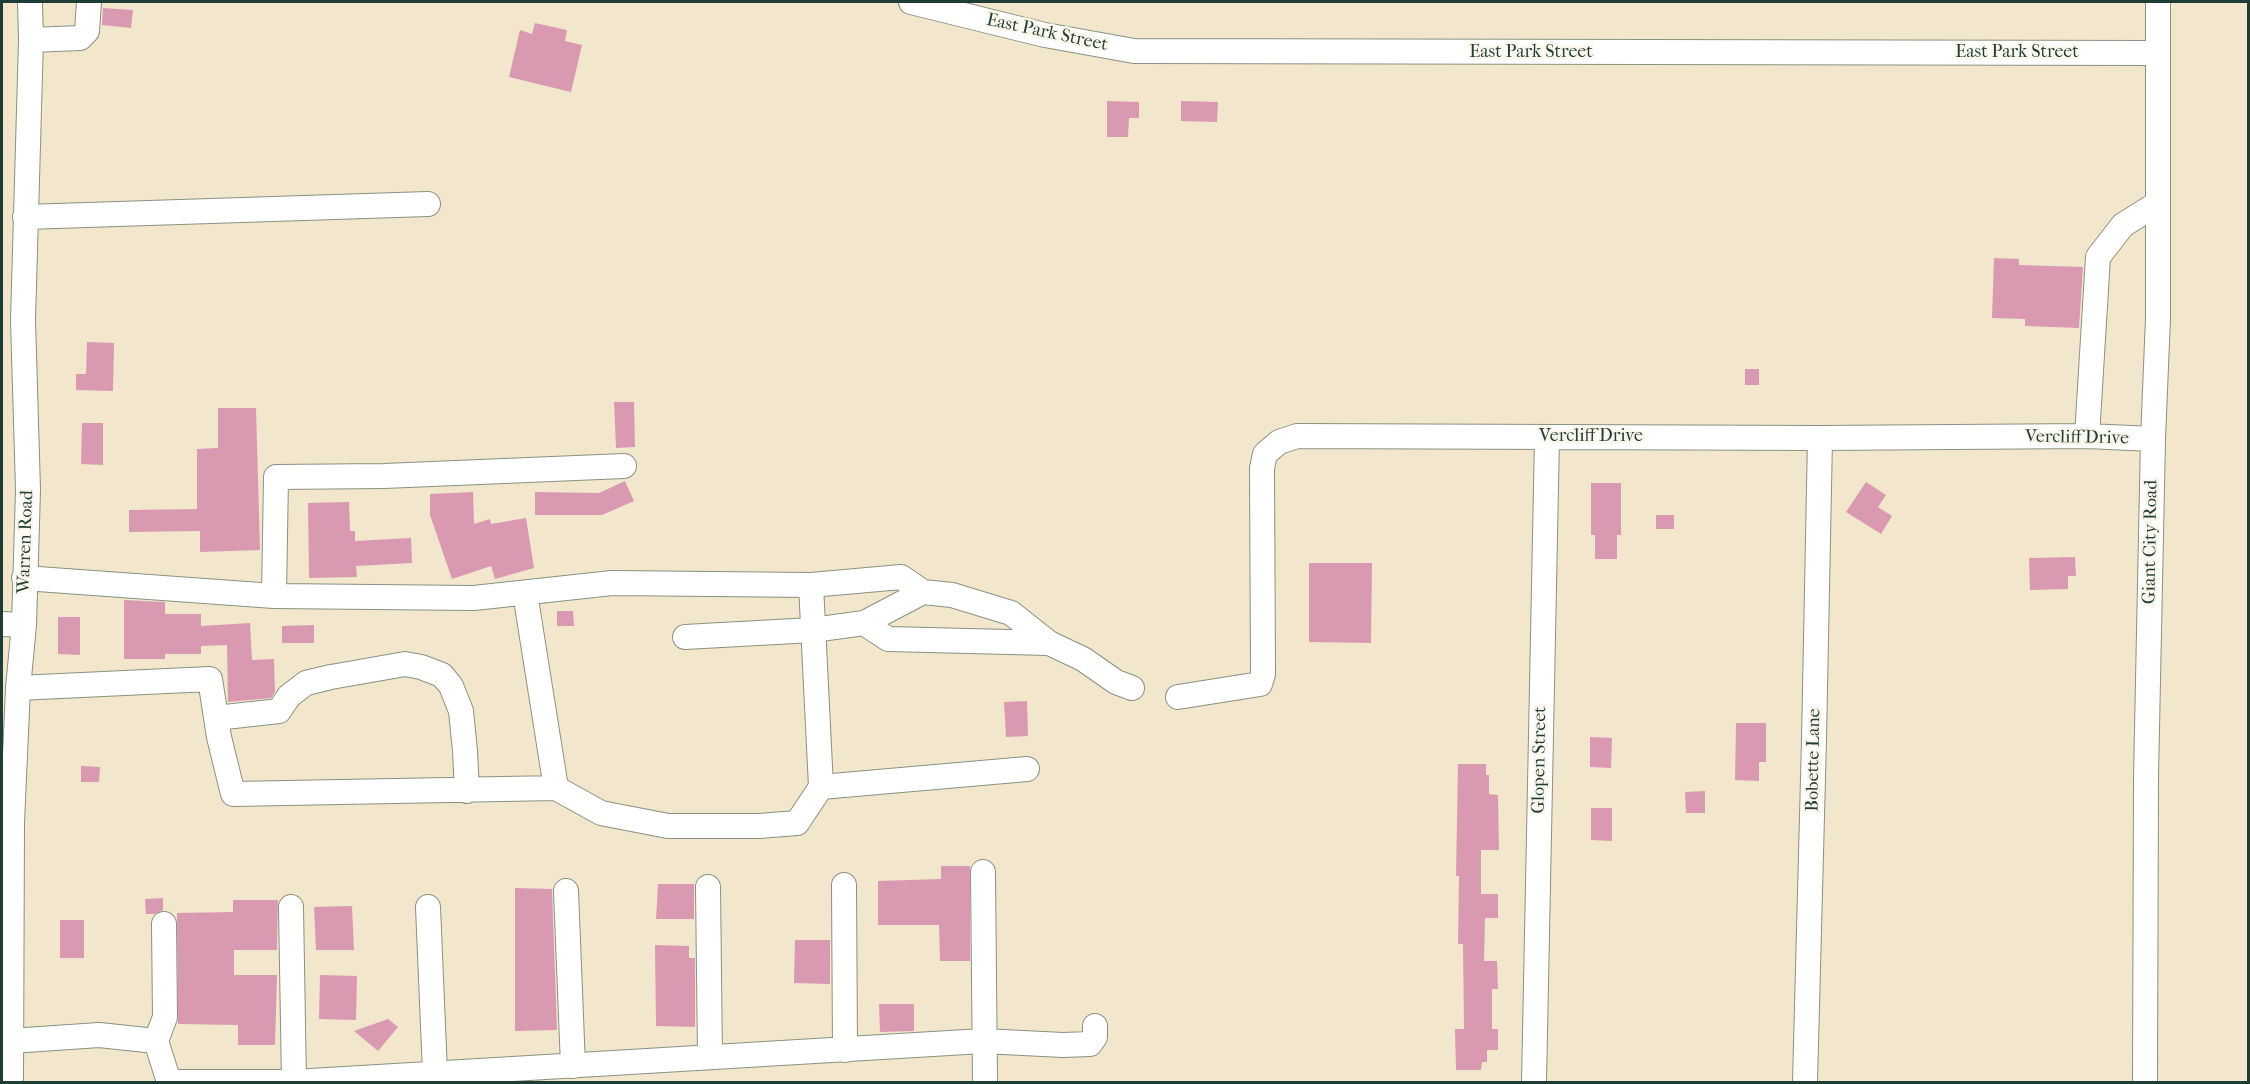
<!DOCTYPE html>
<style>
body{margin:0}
#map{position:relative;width:2250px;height:1084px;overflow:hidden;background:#f2e7cd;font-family:"IM FELL French Canon",serif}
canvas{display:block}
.frame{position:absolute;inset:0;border:3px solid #1f3d34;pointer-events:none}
</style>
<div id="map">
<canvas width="2250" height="1084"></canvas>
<div class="frame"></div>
</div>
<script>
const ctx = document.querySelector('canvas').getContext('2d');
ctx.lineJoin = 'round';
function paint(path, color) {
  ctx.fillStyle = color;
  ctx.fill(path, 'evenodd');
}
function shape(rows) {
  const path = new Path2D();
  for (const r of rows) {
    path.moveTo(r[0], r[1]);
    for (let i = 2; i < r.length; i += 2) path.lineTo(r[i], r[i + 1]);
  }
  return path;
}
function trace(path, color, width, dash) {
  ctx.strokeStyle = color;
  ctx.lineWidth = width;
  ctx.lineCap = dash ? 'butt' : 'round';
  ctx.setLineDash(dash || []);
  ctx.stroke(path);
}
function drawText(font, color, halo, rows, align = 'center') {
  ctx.font = font + ' "IM FELL French Canon",serif';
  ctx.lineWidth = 5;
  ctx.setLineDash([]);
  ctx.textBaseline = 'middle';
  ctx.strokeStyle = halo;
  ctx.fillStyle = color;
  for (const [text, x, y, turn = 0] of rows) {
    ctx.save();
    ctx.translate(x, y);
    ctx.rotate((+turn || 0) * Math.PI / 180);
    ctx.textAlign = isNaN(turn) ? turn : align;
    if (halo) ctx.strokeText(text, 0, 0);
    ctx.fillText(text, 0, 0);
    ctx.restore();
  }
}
paint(shape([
 [103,8,133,10,131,28,102,25],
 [535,23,567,30,565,41,582,45,571,92,509,77,520,30,532,34],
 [1107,101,1139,102,1139,118,1129,118,1128,137,1107,137],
 [1181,101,1218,102,1217,122,1181,121],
 [1994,258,2019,259,2019,265,2083,267,2079,328,2025,326,2025,319,1992,318],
 [87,342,114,343,113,391,76,390,76,374,86,374],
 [1745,369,1759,369,1759,385,1745,385],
 [614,402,634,402,635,447,616,448],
 [218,408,256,408,260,550,200,552,200,531,129,532,129,510,197,509,197,449,218,448],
 [82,423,103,423,103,465,81,464],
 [625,481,634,501,602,515,535,515,535,492,599,493],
 [1866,482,1886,495,1878,507,1892,516,1881,534,1846,512],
 [1591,483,1621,483,1621,535,1617,535,1617,559,1595,559,1595,535,1591,535],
 [473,492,474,524,490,519,491,524,526,518,534,568,495,579,491,566,452,579,430,515,430,494],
 [349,502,350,531,355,531,355,541,411,538,412,563,356,566,357,577,309,578,308,503],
 [1656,515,1674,515,1674,529,1656,529],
 [2075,557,2076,576,2068,576,2068,589,2030,590,2029,558],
 [1309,563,1372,563,1371,643,1309,642],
 [124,600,165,602,165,614,201,614,201,626,250,623,252,660,274,659,275,692,271,698,228,702,227,645,201,646,201,654,165,654,165,659,124,659],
 [557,611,573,611,574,626,557,626],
 [58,617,80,617,80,655,58,654],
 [314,625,314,643,282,643,282,626],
 [1027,701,1028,736,1006,737,1004,702],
 [1736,723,1766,723,1766,762,1759,762,1759,781,1735,780],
 [1590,737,1612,738,1611,768,1590,767],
 [1458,764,1486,764,1486,775,1489,775,1489,794,1498,795,1499,850,1481,850,1481,894,1498,894,1498,918,1485,918,1484,961,1497,961,1498,989,1492,989,1492,1029,1498,1029,1498,1050,1487,1050,1487,1062,1482,1062,1481,1070,1456,1070,1455,1029,1464,1029,1463,944,1458,944,1459,876,1456,876],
 [81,766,100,767,99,782,81,782],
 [1705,791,1705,813,1686,813,1685,792],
 [1591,808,1612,808,1612,841,1591,840],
 [941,866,970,866,970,961,940,961,939,925,878,925,878,881,941,879],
 [658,884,694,884,694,919,656,919],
 [515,888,552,889,557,1030,515,1031],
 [163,898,163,910,155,914,146,914,145,899],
 [233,900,278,900,277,950,234,950,234,975,277,975,275,1045,238,1045,238,1025,178,1024,177,913,233,912],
 [352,906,354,950,316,950,314,907],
 [60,920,84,920,84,958,60,958],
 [795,940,830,940,830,984,794,983],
 [655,945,689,946,689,958,695,958,695,1027,656,1026],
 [320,975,357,976,356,1020,319,1019],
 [879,1004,914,1004,914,1031,880,1032],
 [388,1019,398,1027,378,1051,354,1031]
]), '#d999b1');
const minor = shape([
 [911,2,1045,35,1134,51,2157,53],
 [31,40,80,38,87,31,89,2],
 [25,217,428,204],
 [2087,436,2098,257,2123,225,2158,203],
 [24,578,274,596,474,598,612,583,811,585,901,577,923,592,952,595,1011,613,1049,643,1083,659,1116,682,1132,688],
 [811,585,821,787],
 [525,593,556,788],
 [274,596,276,477,384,476,624,466],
 [864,623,888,639,1049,643],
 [2,624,24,625],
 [685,637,813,630,864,623,923,592],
 [18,688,210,679,219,737,233,794,556,788,601,813,668,826,759,826,797,823,821,787,1027,769],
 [1178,697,1260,684,1263,674,1262,468,1265,454,1279,442,1297,436,1820,438,2087,436,2153,439],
 [216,718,279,711,289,696,306,683,331,677,405,664,421,667,442,675,451,686,461,711,465,751,467,791],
 [983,872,985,1082],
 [844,885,845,1050],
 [708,887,710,1057],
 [566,891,573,1066],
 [291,907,294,1082],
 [428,907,435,1073],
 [164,924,165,1017,156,1041,169,1082,294,1082,983,1041,1063,1045,1090,1044,1095,1037,1095,1026],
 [11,1041,99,1035,156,1041],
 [11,1082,12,823,18,688,24,625,28,490,23,320,31,40,30,2],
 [1534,1082,1547,437],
 [1805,1082,1814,740,1820,438],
 [2145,1082,2146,777,2153,439,2158,318,2158,2]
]);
trace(minor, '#889280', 26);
trace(minor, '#fff', 24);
drawText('18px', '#1f3d34', '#fbf7ec', [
 ["East Park Street",1047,33,12],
 ["East Park Street",1531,53],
 ["East Park Street",2017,53],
 ["Vercliff Drive",1591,437],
 ["Vercliff Drive",2077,438,1],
 ["Warren Road",26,542,-88],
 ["Giant City Road",2151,542,-89],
 ["Glopen Street",1540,760,-89],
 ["Bobette Lane",1814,760,-89]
]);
</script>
